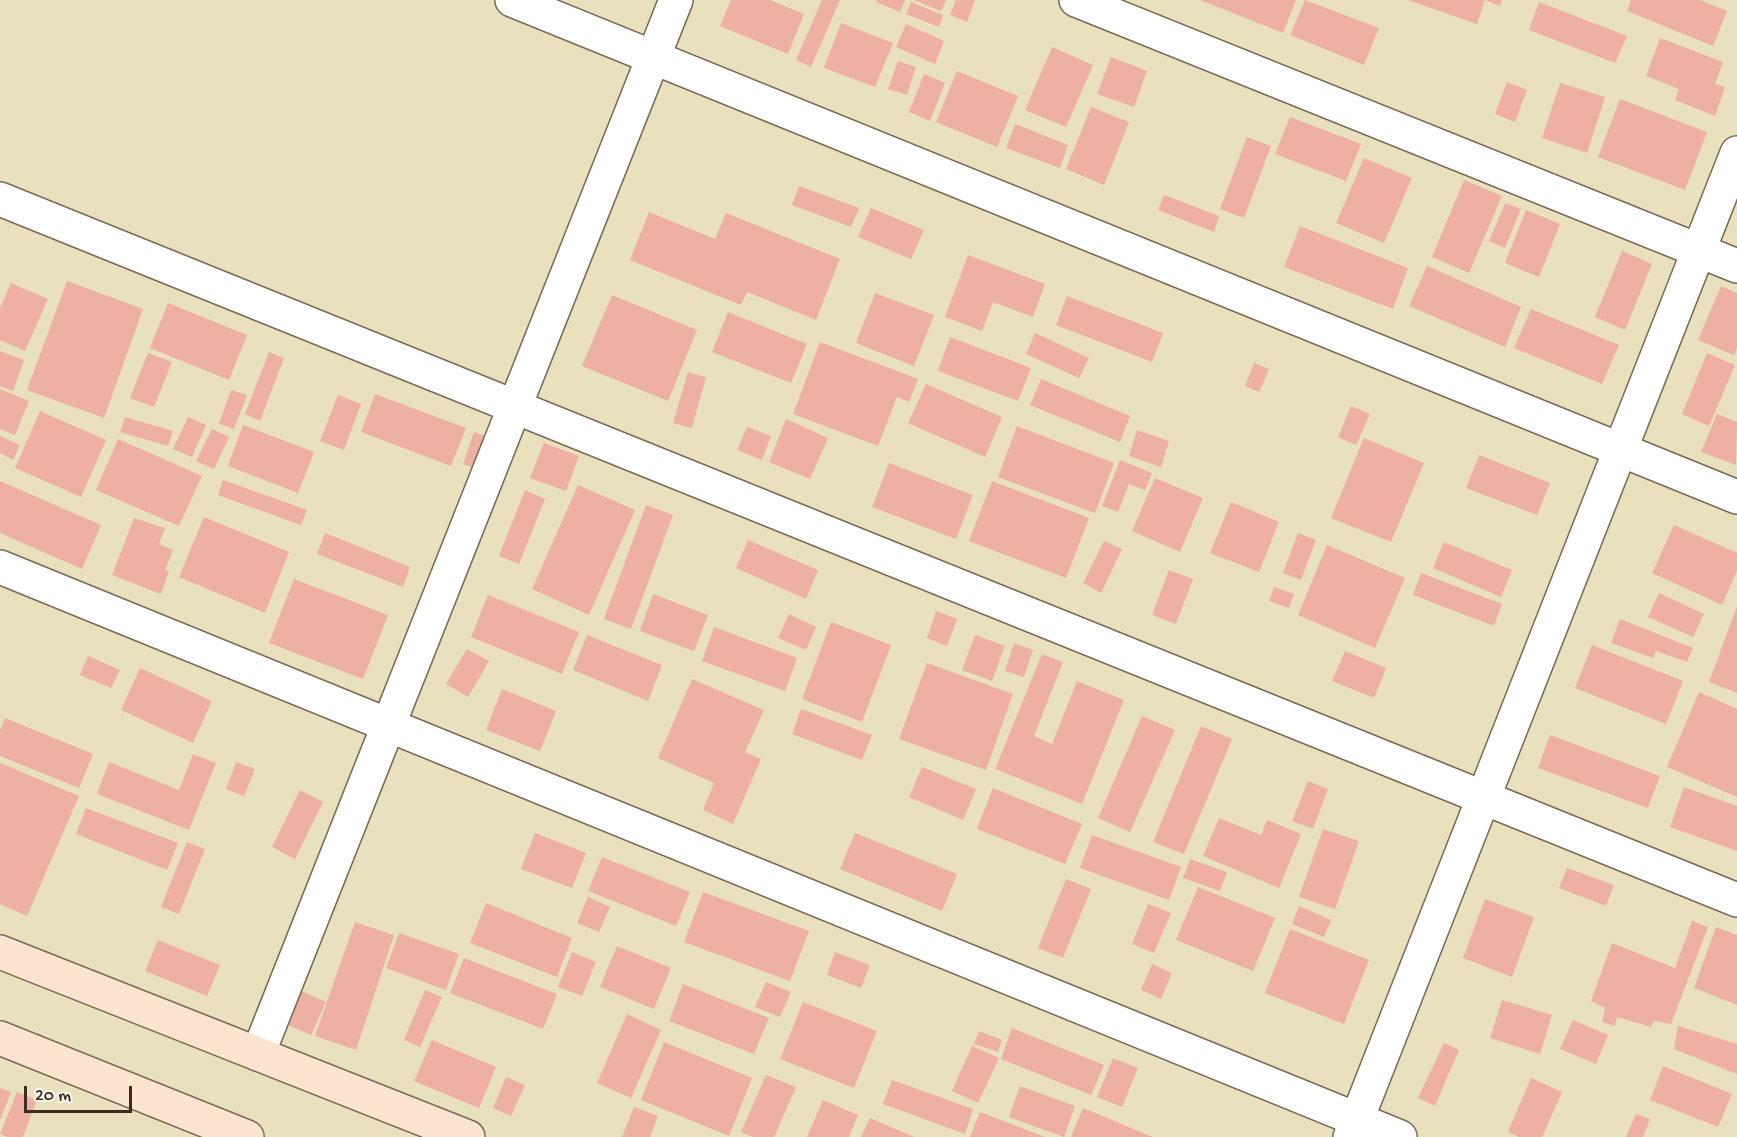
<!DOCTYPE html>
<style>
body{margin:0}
#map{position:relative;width:1737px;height:1137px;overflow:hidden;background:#e9e1be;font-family:"Gochi Hand",sans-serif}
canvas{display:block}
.scale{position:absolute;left:24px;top:1086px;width:108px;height:27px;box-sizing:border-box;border:3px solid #3b2a1e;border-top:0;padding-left:8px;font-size:18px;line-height:21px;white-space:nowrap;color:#3b2a1e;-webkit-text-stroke:4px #f6f6f2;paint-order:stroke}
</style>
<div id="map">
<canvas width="1737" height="1137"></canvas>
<div class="scale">20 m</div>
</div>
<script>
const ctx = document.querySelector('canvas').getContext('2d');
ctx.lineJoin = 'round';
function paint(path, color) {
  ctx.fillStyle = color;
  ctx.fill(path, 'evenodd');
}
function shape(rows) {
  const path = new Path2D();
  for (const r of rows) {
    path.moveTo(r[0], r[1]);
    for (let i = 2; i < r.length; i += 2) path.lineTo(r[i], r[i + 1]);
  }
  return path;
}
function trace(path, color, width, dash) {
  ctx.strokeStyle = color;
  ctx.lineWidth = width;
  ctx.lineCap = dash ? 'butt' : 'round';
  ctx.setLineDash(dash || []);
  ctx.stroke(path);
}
paint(shape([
 [731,0,770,0,804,14,788,54,720,26],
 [822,0,840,0,811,67,796,60],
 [877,0,905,0,900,12,876,2],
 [914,0,946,0,941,11],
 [956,0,975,0,967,22,950,15],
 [1200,0,1296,0,1283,33],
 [1305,0,1379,28,1364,65,1290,35],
 [1408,0,1502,0,1500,6,1485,0,1477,24],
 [1631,0,1700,0,1727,11,1713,46,1627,11],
 [911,2,943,15,939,27,906,14],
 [1539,2,1627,36,1615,63,1529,30],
 [841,23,893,43,875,87,824,68],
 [906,24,944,41,935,64,896,47],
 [1660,38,1723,62,1715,84,1725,87,1715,116,1675,100,1679,89,1646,76],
 [1052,47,1093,65,1066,127,1025,110],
 [1111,57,1147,71,1134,107,1097,94],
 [898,61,916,67,907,95,888,89],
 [957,71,1018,96,997,147,936,122],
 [924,74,945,83,930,121,909,112],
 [1507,82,1527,90,1515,122,1495,114],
 [1560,83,1605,97,1587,153,1542,138],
 [1620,99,1707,132,1685,190,1598,157],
 [1091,107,1129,122,1104,185,1066,169],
 [1290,117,1361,144,1346,181,1275,154],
 [1015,124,1068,145,1060,168,1006,148],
 [1247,137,1271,146,1244,218,1220,209],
 [1364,158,1412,178,1384,243,1336,223],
 [1464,180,1502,196,1469,273,1432,257],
 [799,186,859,208,851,227,792,205],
 [1164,195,1219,216,1214,232,1158,210],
 [1505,203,1521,209,1505,248,1489,241],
 [871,208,924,230,911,259,858,237],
 [1526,210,1560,224,1539,277,1505,263],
 [649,212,715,239,726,213,840,259,816,320,747,292,741,305,630,260],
 [1300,226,1408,268,1393,309,1284,267],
 [1622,251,1652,264,1625,330,1595,317],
 [968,255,1045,284,1033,317,993,302,982,331,945,317],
 [1427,266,1521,307,1505,347,1409,306],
 [67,281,143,309,104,418,27,390],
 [11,283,48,299,25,351,0,340,0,308],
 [1721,286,1737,293,1737,348,1734,355,1698,340],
 [875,293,934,315,914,366,856,343],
 [612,295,697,330,668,401,582,366],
 [1067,296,1163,333,1152,362,1056,325],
 [168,303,247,335,229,380,150,348],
 [1531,309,1619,345,1602,384,1514,348],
 [728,312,807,344,791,383,712,352],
 [1035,333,1089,358,1079,378,1026,354],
 [950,337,1031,368,1018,401,938,371],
 [820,342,918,379,909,402,897,397,878,446,793,414],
 [0,351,24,360,13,391,0,386],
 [269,352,284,358,260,421,245,414],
 [148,353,172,362,154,407,130,398],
 [1707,353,1735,365,1709,426,1682,414],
 [1254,363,1269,369,1259,392,1245,386],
 [688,372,706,377,692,428,673,423],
 [1041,379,1130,416,1120,442,1030,405],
 [926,384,1002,417,985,457,908,423],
 [0,389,29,401,15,435,0,429],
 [231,390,247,395,234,429,219,424],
 [375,394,466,428,451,466,361,432],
 [338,395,361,404,344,450,320,441],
 [1351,406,1370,414,1356,445,1338,437],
 [40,411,106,440,81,497,15,468],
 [1717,414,1737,422,1736,465,1701,452],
 [125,417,173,431,168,446,120,432],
 [188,417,206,425,192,457,173,449],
 [786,419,828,438,810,479,769,462],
 [243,425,314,452,298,493,228,466],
 [1017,426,1114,463,1095,513,998,477],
 [747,427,771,436,762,460,737,450],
 [212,429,229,437,214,469,196,461],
 [1137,430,1169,441,1161,467,1129,456],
 [474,432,494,439,482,471,463,464],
 [0,436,20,445,13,460,0,453],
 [1364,438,1424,463,1391,542,1331,518],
 [118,439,202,476,179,526,96,490],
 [544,443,579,456,566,491,530,478],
 [1479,455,1550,483,1537,515,1466,488],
 [1120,460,1152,473,1145,490,1129,484,1118,512,1102,506],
 [889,463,973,495,956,539,872,507],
 [1155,478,1203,498,1180,552,1132,531],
 [223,480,307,510,301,525,218,495],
 [0,481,101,525,82,569,0,533],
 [992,481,1089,518,1066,578,969,541],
 [578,485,635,510,589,615,532,589],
 [525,490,545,499,519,564,499,556],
 [1231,502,1279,522,1259,572,1210,553],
 [646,505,673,515,631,629,604,619],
 [204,517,289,552,265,613,179,577],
 [134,518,165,528,159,544,173,550,165,570,169,571,161,594,112,575],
 [1674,525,1737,553,1737,571,1722,605,1652,573],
 [325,533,410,567,403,587,317,554],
 [1298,533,1316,540,1301,580,1283,573],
 [748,540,818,570,806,599,736,568],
 [1104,541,1122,549,1101,593,1083,583],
 [1444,542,1512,570,1501,597,1433,568],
 [1327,545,1405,578,1375,648,1298,615],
 [1169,570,1193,579,1176,624,1152,615],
 [1421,573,1502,604,1494,626,1413,595],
 [294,579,388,615,363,679,269,643],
 [1274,587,1294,594,1289,608,1269,601],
 [1659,593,1704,614,1693,637,1648,617],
 [653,594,708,615,694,651,640,631],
 [488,595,579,632,562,674,471,637],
 [1737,606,1737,693,1709,682],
 [936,611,957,619,947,646,927,638],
 [789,614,816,627,806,650,778,638],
 [1620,619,1693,648,1687,662,1656,651,1653,658,1611,643],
 [831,622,891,645,862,722,802,699],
 [714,627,797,658,785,691,702,661],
 [587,635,662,665,648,701,573,670],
 [975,635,1005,646,992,681,962,670],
 [1014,643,1033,650,1024,677,1005,671],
 [1592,645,1683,681,1666,724,1575,688],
 [467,649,489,661,468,697,446,684],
 [1345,651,1386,668,1374,698,1332,681],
 [1042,654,1063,662,1034,736,1052,744,1077,681,1124,700,1082,804,995,769],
 [88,656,120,670,111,688,80,675],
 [927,663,1013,694,986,770,899,739],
 [140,668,212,701,193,743,121,710],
 [692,679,764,710,745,752,761,759,733,824,703,810,714,783,658,758],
 [502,689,556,711,540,751,486,730],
 [1699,692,1737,709,1737,797,1667,767],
 [801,709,872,735,862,760,792,734],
 [1142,716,1175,730,1130,832,1098,818],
 [5,718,93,754,79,788,0,756,0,730],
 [1201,726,1232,739,1184,854,1153,842],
 [1550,735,1660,776,1648,808,1538,768],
 [193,754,216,763,189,830,97,794,109,762,179,790],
 [236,762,255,769,244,796,226,789],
 [0,763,79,796,27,916,0,904],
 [922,767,976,789,963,820,909,797],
 [1308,781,1328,789,1313,829,1292,821],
 [1684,787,1737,806,1737,851,1670,827],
 [993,788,1082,824,1065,864,977,829],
 [300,790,323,802,295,859,272,847],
 [86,808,178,843,167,870,76,834],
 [1219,818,1261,835,1267,820,1301,834,1279,888,1203,856],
 [1323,829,1359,841,1335,909,1299,897],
 [535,833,586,853,572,888,521,869],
 [855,833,957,874,942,911,840,869],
 [1092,835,1181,867,1169,900,1080,868],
 [187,842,205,849,179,914,161,907],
 [602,857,690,892,676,926,588,891],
 [1190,859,1227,872,1220,891,1183,878],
 [1567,868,1614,885,1606,906,1559,888],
 [1066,879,1091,889,1063,958,1038,948],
 [1198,887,1275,918,1253,971,1176,940],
 [703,892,809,931,790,981,684,942],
 [588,897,610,907,599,932,577,923],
 [1485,899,1534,917,1512,977,1463,958],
 [486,903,572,938,557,977,470,943],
 [1148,904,1171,913,1154,953,1132,944],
 [1299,906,1331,920,1324,937,1292,924],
 [1692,921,1708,927,1671,1024,1654,1021,1651,1027,1617,1017,1615,1026,1602,1022,1605,1008,1591,1001,1612,943,1675,968],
 [355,922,394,935,356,1050,315,1036],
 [1716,927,1737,935,1737,1005,1694,988],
 [1290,929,1369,960,1344,1024,1265,993],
 [399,933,459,954,446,990,386,968],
 [158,940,220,965,207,996,145,971],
 [617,946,671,968,654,1009,600,987],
 [572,952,596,962,582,996,558,987],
 [835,952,870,965,861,988,827,975],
 [464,958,557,994,543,1029,450,993],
 [1152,964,1172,973,1161,999,1141,990],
 [766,982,791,992,780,1017,755,1007],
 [683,984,769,1018,754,1054,669,1021],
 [290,986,326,1002,311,1035,276,1020],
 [425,990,442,997,420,1047,404,1040],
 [1502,1000,1552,1015,1540,1054,1490,1038],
 [803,1002,877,1031,854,1088,780,1059],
 [627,1014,661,1030,631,1098,597,1083],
 [1573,1020,1608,1035,1596,1064,1560,1049],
 [1678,1026,1737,1044,1737,1074,1674,1049],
 [1012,1028,1104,1065,1091,1095,1001,1059],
 [979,1031,1002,1040,998,1052,974,1044],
 [432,1040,496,1067,479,1108,414,1081],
 [664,1042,752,1078,729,1136,641,1100],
 [1444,1043,1459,1050,1435,1106,1418,1098],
 [972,1046,999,1058,978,1103,952,1091],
 [1113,1058,1138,1068,1122,1107,1097,1097],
 [1663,1066,1732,1094,1718,1127,1650,1100],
 [766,1075,796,1087,774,1137,753,1137,741,1132],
 [506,1077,525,1085,511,1116,493,1108],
 [1531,1078,1562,1092,1542,1137,1519,1137,1508,1132],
 [892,1080,973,1109,965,1134,883,1104],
 [1020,1086,1075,1106,1064,1137,1009,1117],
 [0,1088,11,1092,0,1120],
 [17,1092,37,1100,23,1137,8,1137,0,1134],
 [823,1100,858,1115,849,1137,807,1137],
 [634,1107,658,1116,650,1137,622,1137],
 [1083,1108,1153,1137,1071,1137],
 [980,1112,1045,1137,970,1137],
 [1636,1114,1650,1119,1643,1137,1626,1137],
 [870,1118,914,1137,861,1137]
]), '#eeafa4');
const minor = shape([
 [512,0,1737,497],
 [1076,0,1737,266],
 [0,199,1737,900],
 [0,567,1400,1137],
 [258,1054,676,0],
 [1350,1137,1737,153]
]);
const secondary = shape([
 [0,952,468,1137],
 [0,1038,247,1137]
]);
trace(minor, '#786a56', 36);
trace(secondary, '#786a56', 36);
trace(minor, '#fff', 33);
trace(secondary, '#fde4d1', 33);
</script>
